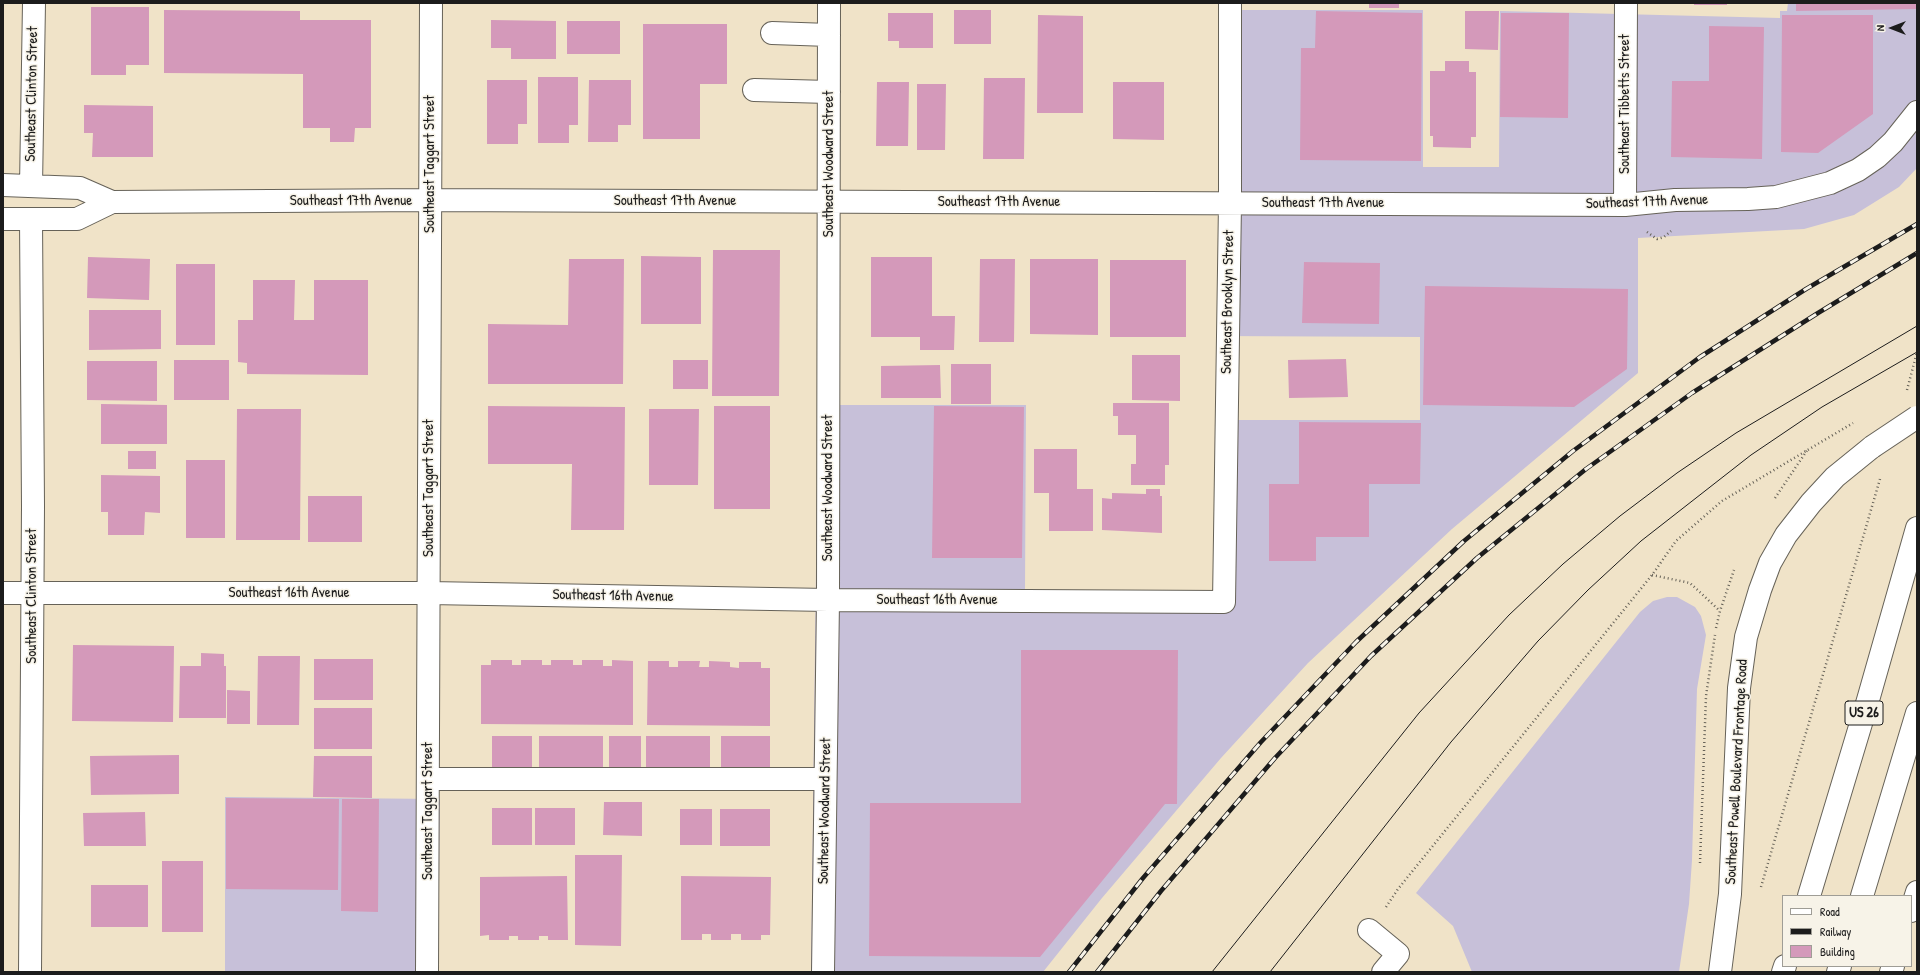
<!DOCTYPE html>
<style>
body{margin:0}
#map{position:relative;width:1920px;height:975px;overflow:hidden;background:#f0e3c8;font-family:"Patrick Hand",sans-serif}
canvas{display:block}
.frame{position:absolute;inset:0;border:4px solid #1c1c1c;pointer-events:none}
.legend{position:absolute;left:1782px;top:895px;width:130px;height:72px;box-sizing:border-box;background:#f7f3e8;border:1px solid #9f9d96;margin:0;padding:5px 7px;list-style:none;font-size:12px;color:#1c1c1c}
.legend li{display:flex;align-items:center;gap:8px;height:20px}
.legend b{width:20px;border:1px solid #9f9d96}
.north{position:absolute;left:1872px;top:8px;width:40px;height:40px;-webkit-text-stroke:3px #f7f3e8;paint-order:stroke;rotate:270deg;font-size:11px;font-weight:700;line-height:16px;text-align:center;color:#1c1c1c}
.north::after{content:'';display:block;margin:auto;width:14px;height:18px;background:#1c1c1c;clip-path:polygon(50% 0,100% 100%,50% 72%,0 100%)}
</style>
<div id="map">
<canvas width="1920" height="975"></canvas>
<div class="frame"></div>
<ul class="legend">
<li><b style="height:5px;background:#fff"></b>Road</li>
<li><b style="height:5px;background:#1c1c1c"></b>Railway</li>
<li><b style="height:11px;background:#d499ba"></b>Building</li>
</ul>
<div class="north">N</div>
</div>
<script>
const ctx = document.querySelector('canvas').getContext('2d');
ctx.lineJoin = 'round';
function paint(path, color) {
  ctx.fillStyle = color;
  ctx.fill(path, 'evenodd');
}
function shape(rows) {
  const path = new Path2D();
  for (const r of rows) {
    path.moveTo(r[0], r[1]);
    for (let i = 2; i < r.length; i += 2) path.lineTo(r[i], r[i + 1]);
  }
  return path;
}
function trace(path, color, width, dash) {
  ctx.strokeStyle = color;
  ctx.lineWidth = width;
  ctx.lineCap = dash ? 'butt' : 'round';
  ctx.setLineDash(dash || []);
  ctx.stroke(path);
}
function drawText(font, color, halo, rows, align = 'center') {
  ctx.font = font + ' "Patrick Hand",sans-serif';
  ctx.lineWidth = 3;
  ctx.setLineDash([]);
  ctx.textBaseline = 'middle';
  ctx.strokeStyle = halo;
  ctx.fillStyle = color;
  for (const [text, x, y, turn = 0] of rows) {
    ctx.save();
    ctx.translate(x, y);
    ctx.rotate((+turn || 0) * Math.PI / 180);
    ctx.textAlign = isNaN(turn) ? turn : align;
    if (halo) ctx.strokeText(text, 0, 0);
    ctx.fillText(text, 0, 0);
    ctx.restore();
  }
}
paint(shape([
 [1788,3,1917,3,1917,168,1899,187,1854,215,1804,229,1638,238,1638,373,1452,529,1308,663,1221,758,1102,898,1043,972,811,972,818,405,1026,405,1025,590,1214,592,1215,420,1420,420,1420,337,1218,336,1222,10,1423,10,1423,167,1499,167,1500,11,1780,18,1780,11,1787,11],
 [1667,597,1677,597,1695,607,1701,616,1706,635,1697,689,1692,860,1689,904,1679,972,1472,972,1453,926,1416,893,1640,612,1653,601],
 [225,797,440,799,438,972,225,972]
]), '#c7c0d9');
paint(shape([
 [1369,3,1399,3,1399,8,1369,8],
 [1694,3,1727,3,1727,5,1694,5],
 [1796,3,1917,3,1917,9,1796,11],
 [91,7,149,7,149,65,126,65,126,75,91,75],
 [164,10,300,11,300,20,371,20,371,128,355,128,354,142,330,142,330,128,303,128,303,74,164,73],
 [954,10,991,10,991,44,954,44],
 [1316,11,1422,13,1421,161,1300,160,1301,48,1315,48],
 [1465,11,1499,11,1498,50,1465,49],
 [888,13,933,13,933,48,899,48,899,41,888,41],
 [1501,13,1569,13,1568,118,1500,117],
 [1038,15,1083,16,1083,113,1037,113],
 [1782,15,1873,15,1873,114,1818,153,1781,152],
 [491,20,556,21,556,59,511,59,511,48,491,48],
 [567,21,620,21,620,54,567,54],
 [643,24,727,24,727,84,700,84,700,139,643,139],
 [1709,26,1764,27,1762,159,1671,157,1672,81,1709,81],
 [1445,61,1469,61,1469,72,1476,72,1476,137,1471,137,1471,148,1433,147,1433,136,1430,136,1430,71,1445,71],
 [538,77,578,77,578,125,569,125,569,143,538,143],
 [984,78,1025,78,1024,159,983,159],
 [487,80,527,80,527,124,518,124,518,144,487,144],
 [589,80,631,80,631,125,618,125,618,142,588,142],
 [877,82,909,82,908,146,876,146],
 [1113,82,1164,82,1164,140,1113,139],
 [917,84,946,84,945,150,917,150],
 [84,105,153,106,153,157,92,157,93,133,84,133],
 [713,250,780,250,779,396,712,396],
 [641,256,701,257,701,324,641,324],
 [88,257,150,259,149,300,87,298],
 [871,257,932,257,932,316,955,316,954,350,920,350,920,337,871,337],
 [569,259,624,259,623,384,488,384,488,324,568,325],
 [980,259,1015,259,1014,342,979,342],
 [1030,259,1098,259,1098,335,1030,334],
 [1110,260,1186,260,1186,337,1110,337],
 [1304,262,1380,263,1379,324,1302,323],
 [176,264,215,264,215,345,176,345],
 [253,280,295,280,294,320,314,320,314,280,368,280,368,375,247,374,247,363,238,362,238,320,253,320],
 [1425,286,1628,289,1627,369,1574,407,1423,405],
 [89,310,161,310,161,349,89,350],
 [1132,355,1180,355,1180,401,1132,400],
 [1346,359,1348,397,1289,398,1288,360],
 [174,360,229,360,229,400,174,400],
 [673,360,708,360,708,389,673,389],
 [87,361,157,361,157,401,87,400],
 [951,364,991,364,991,404,951,404],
 [940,365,941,398,881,398,881,366],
 [1113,403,1169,403,1169,465,1165,465,1165,485,1131,485,1131,464,1136,464,1136,435,1118,435,1118,416,1113,416],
 [101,404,167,405,167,444,101,444],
 [488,406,625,407,624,530,571,530,572,464,488,464],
 [714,406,770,406,770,509,714,509],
 [934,406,1024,407,1022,558,932,558],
 [237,409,301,409,300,540,236,540],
 [649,409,699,409,698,485,649,485],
 [1299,422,1421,423,1420,484,1369,484,1369,537,1316,537,1316,561,1269,561,1269,484,1299,484],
 [1034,449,1077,449,1077,489,1093,489,1093,531,1049,531,1049,493,1034,493],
 [128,451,156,451,156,469,128,469],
 [186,460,225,460,225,538,186,538],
 [101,475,160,476,160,513,145,512,144,535,108,535,108,512,101,512],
 [1146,489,1160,489,1160,496,1162,496,1162,533,1102,530,1102,498,1112,499,1112,493,1146,494],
 [308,496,362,496,362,542,308,542],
 [73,645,174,646,173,722,72,721],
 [1021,650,1178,650,1177,804,1165,804,1040,957,869,956,870,803,1021,803],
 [201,653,224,654,224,666,226,666,226,718,179,718,180,666,201,666],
 [258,656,300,656,299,725,257,725],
 [314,659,373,659,373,700,314,700],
 [491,660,512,660,512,665,521,665,521,660,542,660,542,665,551,665,551,660,573,660,573,665,582,665,582,660,603,660,603,666,612,666,612,660,633,661,633,725,481,724,481,665,491,665],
 [648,661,669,661,669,667,678,667,678,661,700,661,699,667,709,667,709,661,730,662,730,667,739,668,739,662,761,662,761,668,770,668,770,726,647,725],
 [227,690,250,691,250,724,227,724],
 [314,708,372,708,372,749,314,749],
 [492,736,532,736,532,773,492,773],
 [539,736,603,736,603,773,539,773],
 [609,736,641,736,641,773,609,773],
 [646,736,710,736,710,773,646,773],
 [721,736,770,736,770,773,721,773],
 [179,755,179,794,91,795,90,756],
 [314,756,372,756,372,798,313,797],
 [226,798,339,799,338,890,226,889],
 [342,799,379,799,378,912,341,911],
 [604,802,642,802,642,836,603,835],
 [492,808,532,808,532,845,492,845],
 [535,808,575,808,575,845,535,845],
 [680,809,712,809,712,845,680,845],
 [720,809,770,809,770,846,720,846],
 [145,812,146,846,84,846,83,813],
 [575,855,622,855,621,946,575,945],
 [162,861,203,861,203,932,162,932],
 [567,876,568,940,548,940,548,936,539,936,539,940,518,940,518,936,509,936,509,940,489,940,489,935,480,936,480,877],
 [681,876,771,877,770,935,761,935,761,940,741,940,741,934,731,934,731,940,711,940,711,934,702,934,702,940,681,940],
 [91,885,148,885,148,927,91,927]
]), '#d499ba');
const minor = shape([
 [772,33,829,35],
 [754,90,829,92],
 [3,185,80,188,112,202,430,200,1625,205,1675,200,1748,199,1776,197,1830,183,1858,170,1877,157,1893,142,1917,112],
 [31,186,34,3],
 [1625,205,1626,3],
 [3,219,77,219,112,202],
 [3,593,429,593,828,600,1224,602,1230,203,1230,3],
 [428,779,825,779],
 [1911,911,1917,892],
 [1369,930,1398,954,1383,972],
 [30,972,33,506,31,219],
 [427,972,431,3],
 [823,972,828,600,829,3],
 [1720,972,1730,894,1739,688,1746,637,1760,590,1770,563,1786,535,1811,503,1835,477,1872,447],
 [1891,972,1893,966]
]);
const major = shape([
 [1809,896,1868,700,1917,528],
 [1862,896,1917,713],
 [1783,972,1785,966],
 [1838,972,1840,966]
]);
trace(minor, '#666258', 24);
trace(major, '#666258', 24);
trace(shape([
 [1647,232,1657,239,1664,237,1671,231],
 [1907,390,1917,352],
 [1775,498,1808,449],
 [1652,575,1690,583,1720,611],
 [1716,628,1720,611,1734,570],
 [1700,863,1706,696,1715,635],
 [1761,887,1880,479],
 [1386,907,1398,889,1652,575,1676,541,1722,501,1853,423]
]), '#666258', 2.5, [1, 3]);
trace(minor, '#fff', 22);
trace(major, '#fff', 22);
trace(shape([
 [1212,972,1419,713,1509,615,1563,564,1620,516,1677,473,1736,433,1917,326],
 [1270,972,1451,742,1538,641,1588,590,1641,541,1751,455,1822,407,1917,352]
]), '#1c1c1c', 1);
const rail = shape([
 [1069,972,1143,878,1261,742,1356,642,1464,541,1573,451,1700,357,1806,289,1917,224],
 [1097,972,1161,891,1275,758,1371,656,1477,558,1586,469,1692,393,1818,313,1917,253]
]);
trace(rail, '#1c1c1c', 4.5);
trace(rail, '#f7f3e8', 3, [9]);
const minorBridge = shape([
 [1872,447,1917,417]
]);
trace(minorBridge, '#666258', 24, []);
trace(minorBridge, '#fff', 22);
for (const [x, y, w] of [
 [1864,713,38]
]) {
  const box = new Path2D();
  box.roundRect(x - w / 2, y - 12, w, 24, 3);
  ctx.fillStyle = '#f7f3e8';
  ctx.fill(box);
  trace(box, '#1c1c1c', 1);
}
drawText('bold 14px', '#1c1c1c', null, [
 ["US 26",1864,713]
]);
drawText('15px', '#1c1c1c', '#f7f3e8', [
 ["Southeast Clinton Street",32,94,-89],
 ["Southeast Tibbetts Street",1625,104,-90],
 ["Southeast Taggart Street",430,164,-90],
 ["Southeast Woodward Street",829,164,-90],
 ["Southeast 17th Avenue",351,201],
 ["Southeast 17th Avenue",675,201],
 ["Southeast 17th Avenue",999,202],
 ["Southeast 17th Avenue",1647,202,-2],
 ["Southeast 17th Avenue",1323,203],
 ["Southeast Brooklyn Street",1228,302,-89],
 ["Southeast Taggart Street",429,488,-90],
 ["Southeast Woodward Street",828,488,-90],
 ["Southeast 16th Avenue",289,593],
 ["Southeast Clinton Street",32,596,-90],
 ["Southeast 16th Avenue",613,596,1],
 ["Southeast 16th Avenue",937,600],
 ["Southeast Powell Boulevard Frontage Road",1737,772,-87],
 ["Southeast Taggart Street",428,811,-90],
 ["Southeast Woodward Street",825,811,-89]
]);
</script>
